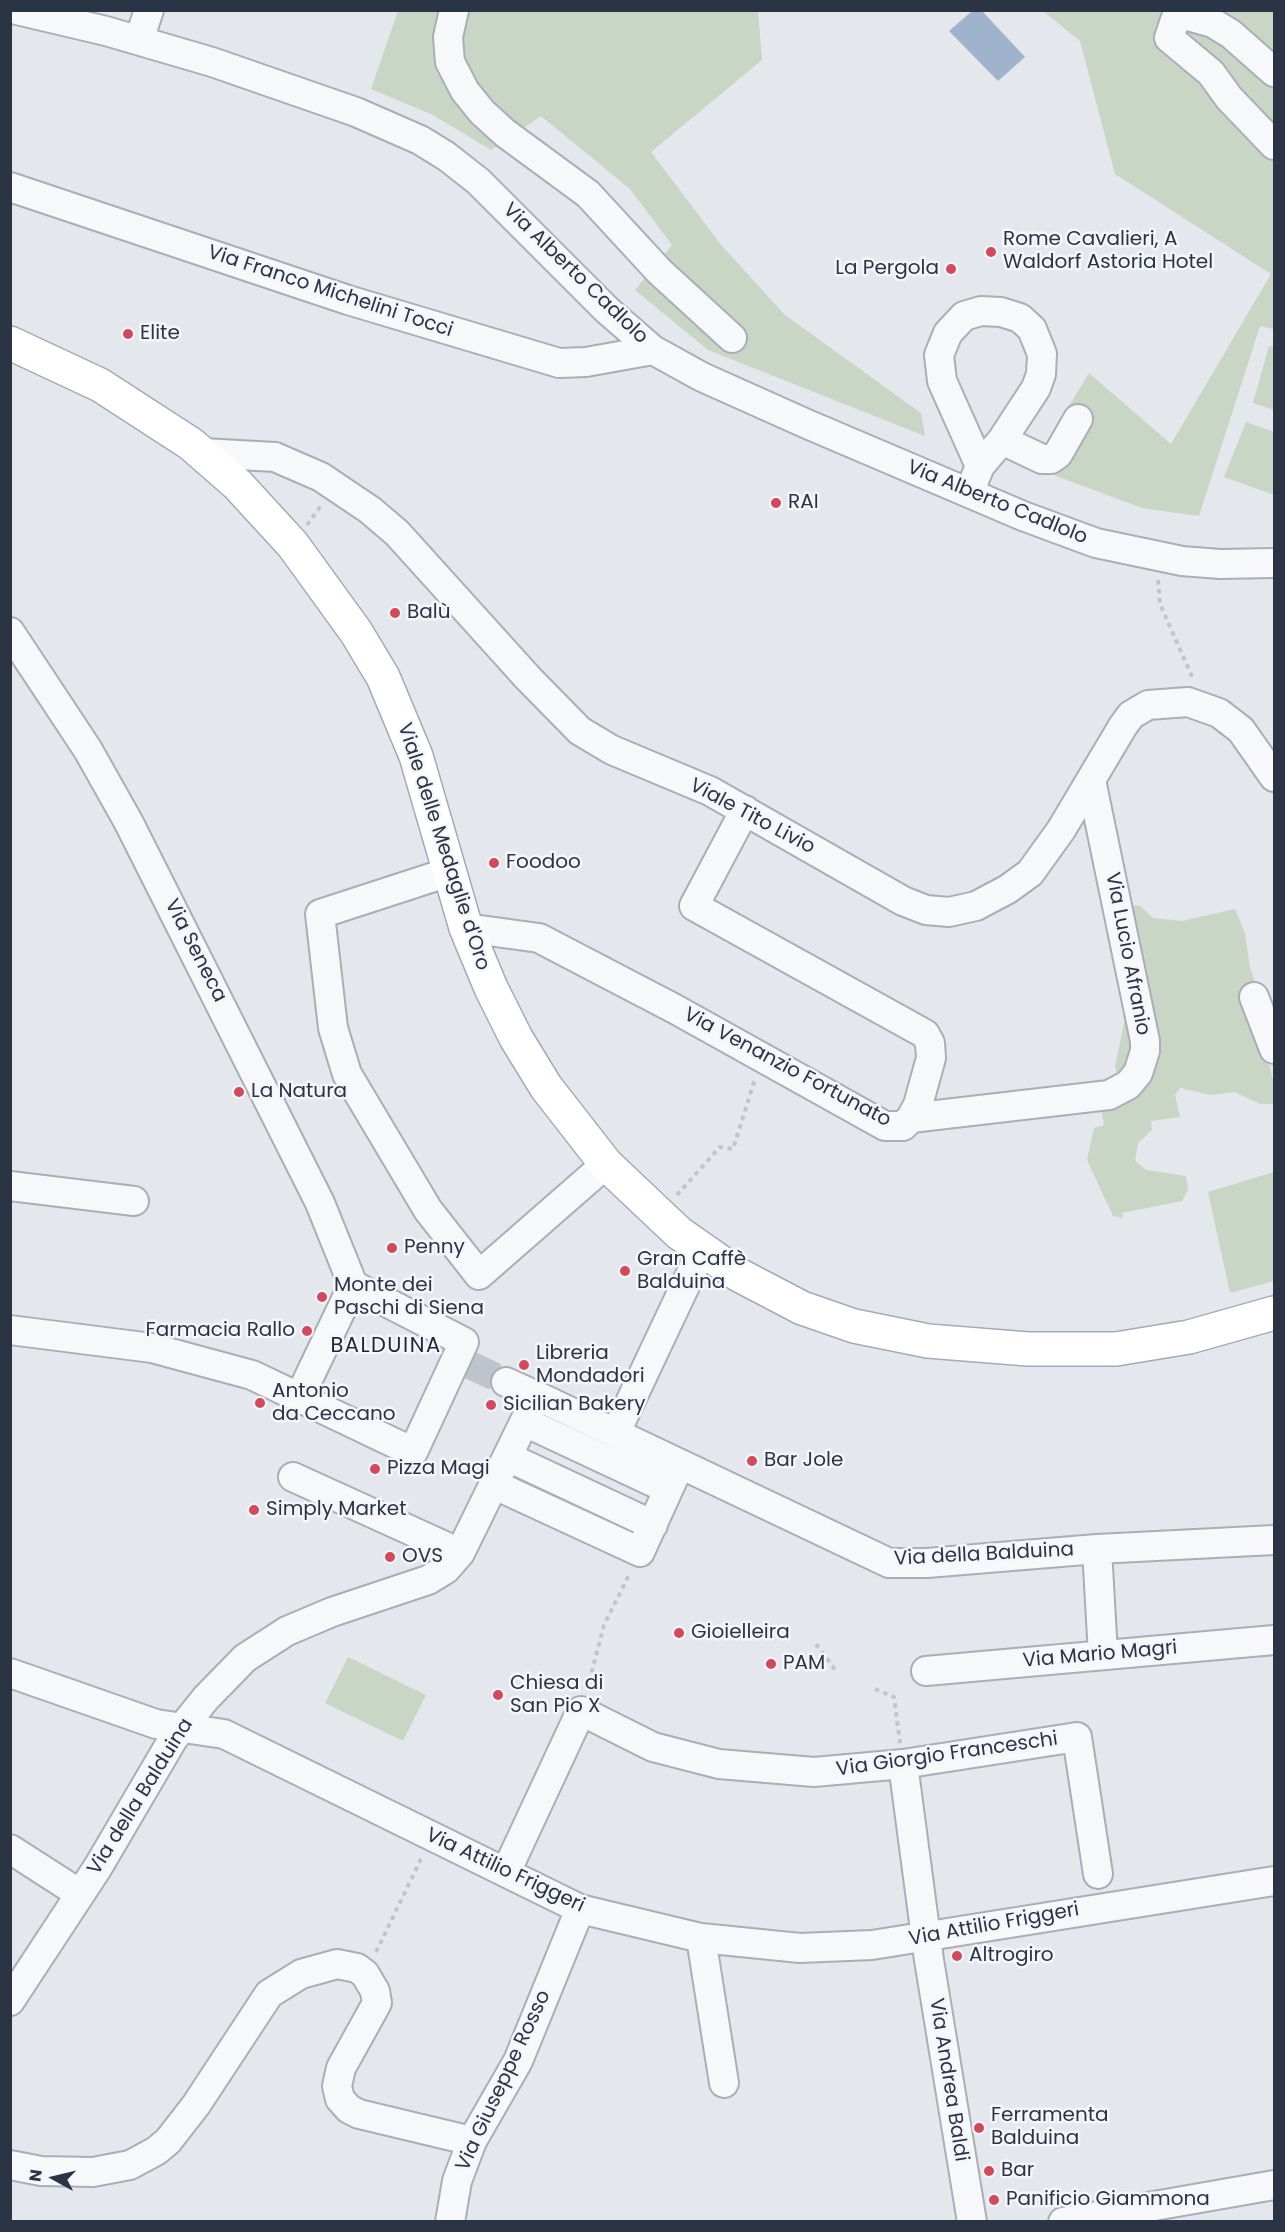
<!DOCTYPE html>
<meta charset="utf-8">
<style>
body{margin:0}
#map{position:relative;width:1285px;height:2232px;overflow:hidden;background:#e4e7ec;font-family:Poppins,sans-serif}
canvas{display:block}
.frame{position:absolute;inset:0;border:12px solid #2b3445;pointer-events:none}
.north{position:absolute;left:24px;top:2148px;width:60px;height:60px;-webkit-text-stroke:4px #f4f6f9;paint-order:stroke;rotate:278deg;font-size:16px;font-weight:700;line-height:24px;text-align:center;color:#2b3445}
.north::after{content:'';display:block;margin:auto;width:21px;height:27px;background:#2b3445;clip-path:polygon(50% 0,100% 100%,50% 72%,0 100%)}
</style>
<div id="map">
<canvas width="1285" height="2232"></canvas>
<div class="frame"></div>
<div class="north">N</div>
</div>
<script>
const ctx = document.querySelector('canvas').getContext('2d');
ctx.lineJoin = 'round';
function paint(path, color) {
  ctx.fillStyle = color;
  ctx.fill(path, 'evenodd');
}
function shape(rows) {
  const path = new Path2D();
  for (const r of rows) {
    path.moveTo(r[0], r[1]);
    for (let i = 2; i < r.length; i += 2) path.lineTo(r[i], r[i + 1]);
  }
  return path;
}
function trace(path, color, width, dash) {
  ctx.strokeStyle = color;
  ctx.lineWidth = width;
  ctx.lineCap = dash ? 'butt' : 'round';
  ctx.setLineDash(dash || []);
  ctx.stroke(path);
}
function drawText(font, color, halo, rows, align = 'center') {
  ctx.font = font + ' Poppins,sans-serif';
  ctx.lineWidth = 5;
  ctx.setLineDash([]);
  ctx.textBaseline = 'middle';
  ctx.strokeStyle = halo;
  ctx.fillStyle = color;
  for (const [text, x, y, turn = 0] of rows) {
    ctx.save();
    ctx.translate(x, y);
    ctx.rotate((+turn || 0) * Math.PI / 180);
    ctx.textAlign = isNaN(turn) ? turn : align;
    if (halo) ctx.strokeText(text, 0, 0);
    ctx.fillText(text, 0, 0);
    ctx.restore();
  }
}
paint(shape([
 [398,11,758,11,762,60,651,152,722,246,785,315,921,413,925,436,708,350,635,290,672,245,630,189,541,116,491,150,433,115,371,89],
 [1043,11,1274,11,1274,329,1260,326,1199,516,1142,508,1032,467,1089,373,1171,444,1271,274,1115,174,1080,41],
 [1269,346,1274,347,1274,410,1253,403],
 [1246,422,1274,432,1274,495,1224,477],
 [1131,905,1140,906,1153,918,1182,921,1235,909,1245,933,1250,968,1262,1000,1260,1026,1274,1084,1274,1104,1260,1104,1235,1092,1210,1095,1180,1088,1175,1095,1180,1117,1151,1121,1152,1130,1138,1143,1135,1161,1146,1170,1186,1176,1188,1190,1182,1201,1122,1213,1123,1218,1113,1216,1087,1160,1094,1128,1104,1125,1100,1101,1119,1084,1115,1066,1126,1014,1127,974,1145,968],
 [1274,1172,1274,1281,1230,1293,1208,1192],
 [348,1657,426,1695,403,1741,325,1703]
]), '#c9d6c5');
paint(shape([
 [972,11,982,11,1025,57,998,81,949,31]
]), '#9fb4cc');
trace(shape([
 [470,1365,506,1382]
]), '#bfc3cb', 28, [28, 14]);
const minor = shape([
 [17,10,106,31,212,62,356,112,420,140,446,156,478,181,607,310,653,350,702,377,807,424,1023,516,1096,543,1182,561,1220,564,1274,563],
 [454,10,448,37,450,62,465,91,482,112,505,133,588,194,659,271,732,338],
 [139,40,149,10],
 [1274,72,1231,34,1213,23,1185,15,1175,20,1169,38,1211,73,1229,98,1274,145],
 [10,187,348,300,559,363,586,362,653,350],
 [1002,440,1042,459,1051,459,1058,454,1078,419],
 [203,453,275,457,321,477,370,510,397,533,528,678,580,731,612,750,710,791,903,901,926,910,949,912,976,906,1008,889,1030,873,1061,830,1123,726,1131,715,1148,705,1188,702,1219,713,1241,730,1274,777],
 [969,493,980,466,942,381,939,355,948,333,964,316,981,311,1001,312,1020,318,1032,329,1042,354,1041,374,1036,388,1002,440,980,466],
 [10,632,88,750,129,823,320,1203,353,1285],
 [449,872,320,914,333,1028,347,1074,428,1210,479,1275,606,1164],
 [466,928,539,938,675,1009,885,1126,903,1126,911,1118,918,1105,931,1058,930,1043,925,1034,694,906,745,810],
 [1254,997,1274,1049],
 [911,1118,1109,1095,1128,1085,1138,1073,1145,1051,1145,1041,1091,780],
 [10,1186,134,1201],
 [10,1330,152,1348,252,1375,413,1452,464,1342,353,1285],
 [506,1382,537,1396],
 [300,1396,353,1285],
 [525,1422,668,1489],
 [616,1432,702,1250],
 [508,1457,653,1525],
 [293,1477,460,1553],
 [495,1485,640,1552,680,1464],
 [1097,1549,1103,1655],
 [926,1671,1274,1640],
 [10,1673,156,1724,224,1734,580,1909,701,1938,800,1948,872,1945,1274,1881],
 [903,1764,929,1960,972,2222],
 [10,1849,80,1894],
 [506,1872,581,1711,653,1747,719,1764,814,1772,903,1764,1077,1737,1098,1874],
 [701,1938,724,2083],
 [10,2001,98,1867,173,1739,206,1698,245,1658,287,1631,332,1612,428,1580,446,1569,460,1553,537,1396,889,1563,927,1563,1097,1549,1274,1540],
 [10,2165,41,2171,93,2172,130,2165,156,2151,168,2141,196,2105,269,1994,301,1974,337,1964,357,1968,365,1974,375,1991,377,2003,341,2068,337,2086,340,2099,349,2109,359,2114,472,2141],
 [450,2222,457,2181,472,2141,518,2061,580,1909],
 [1063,2222,1274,2185]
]);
const major = shape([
 [10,343,100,385,191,444,238,485,293,545,356,632,383,677,416,756,466,928,491,988,516,1038,546,1087,606,1164,679,1233,739,1275,802,1308,854,1326,928,1341,1028,1349,1116,1349,1189,1337,1274,1313]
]);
trace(minor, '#a9aeb7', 32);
trace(major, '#a3abb8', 36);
trace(shape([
 [307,525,322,504],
 [1158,580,1160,604,1193,679],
 [677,1195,720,1147,733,1149,755,1079],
 [816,1644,836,1671],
 [875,1689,894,1697,900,1743],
 [587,1690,604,1625,630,1573],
 [376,1952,422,1857]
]), '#c2c5cb', 4, [4.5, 4.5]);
trace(minor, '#f7f8fa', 28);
trace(major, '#fff', 33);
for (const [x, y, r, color] of [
 [991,252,6,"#d1495b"],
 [951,269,6,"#d1495b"],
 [128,334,6,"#d1495b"],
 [776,503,6,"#d1495b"],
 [395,613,6,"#d1495b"],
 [494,863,6,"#d1495b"],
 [239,1092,6,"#d1495b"],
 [392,1248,6,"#d1495b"],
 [625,1271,6,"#d1495b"],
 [322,1297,6,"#d1495b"],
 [307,1331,6,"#d1495b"],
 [524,1365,6,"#d1495b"],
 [260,1403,6,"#d1495b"],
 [491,1405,6,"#d1495b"],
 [752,1461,6,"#d1495b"],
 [375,1469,6,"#d1495b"],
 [254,1510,6,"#d1495b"],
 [390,1557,6,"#d1495b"],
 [679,1633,6,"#d1495b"],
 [771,1664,6,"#d1495b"],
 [498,1695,6,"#d1495b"],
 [957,1956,6,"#d1495b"],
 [979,2128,6,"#d1495b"],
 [989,2171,6,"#d1495b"],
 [994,2200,6,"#d1495b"]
]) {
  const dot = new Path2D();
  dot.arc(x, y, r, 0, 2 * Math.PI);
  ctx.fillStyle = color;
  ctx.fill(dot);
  trace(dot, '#f4f6f9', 2);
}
drawText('20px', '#2b3445', '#f4f6f9', [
 ["Rome Cavalieri, A",1003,240],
 ["Waldorf Astoria Hotel",1003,263],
 ["La Pergola",939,269,"right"],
 ["Elite",140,334],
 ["RAI",788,503],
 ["Balù",407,613],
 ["Foodoo",506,863],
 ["La Natura",251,1092],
 ["Penny",404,1248],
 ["Gran Caffè",637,1260],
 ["Balduina",637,1283],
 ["Monte dei",334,1286],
 ["Paschi di Siena",334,1309],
 ["Farmacia Rallo",295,1331,"right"],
 ["Libreria",536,1354],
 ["Mondadori",536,1377],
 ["Antonio",272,1392],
 ["da Ceccano",272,1415],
 ["Sicilian Bakery",503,1405],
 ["Bar Jole",764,1461],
 ["Pizza Magi",387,1469],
 ["Simply Market",266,1510],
 ["OVS",402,1557],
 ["Gioielleira",691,1633],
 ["PAM",783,1664],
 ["Chiesa di",510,1684],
 ["San Pio X",510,1707],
 ["Altrogiro",969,1956],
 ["Ferramenta",991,2116],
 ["Balduina",991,2139],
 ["Bar",1001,2171],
 ["Panificio Giammona",1006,2200]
], 'left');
drawText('20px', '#2b3445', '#f4f6f9', [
 ["Via Alberto Cadlolo",575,274,44],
 ["Via Franco Michelini Tocci",330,292,18],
 ["Via Alberto Cadlolo",997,503,22],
 ["Viale Tito Livio",752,817,28],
 ["Viale delle Medaglie d'Oro",443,847,72],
 ["Via Seneca",195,951,63],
 ["Via Lucio Afranio",1127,954,79],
 ["Via Venanzio Fortunato",787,1068,28],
 ["Via della Balduina",984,1555,-3],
 ["Via Mario Magri",1100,1655,-5],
 ["Via Giorgio Franceschi",947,1755,-8],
 ["Via della Balduina",141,1797,-58],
 ["Via Attilio Friggeri",505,1871,25],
 ["Via Attilio Friggeri",994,1925,-10],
 ["Via Andrea Baldi",948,2080,81],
 ["Via Giuseppe Rosso",504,2081,-65]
]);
ctx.letterSpacing = '1.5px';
drawText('21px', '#1d2536', '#f4f6f9', [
 ["BALDUINA",386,1347]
]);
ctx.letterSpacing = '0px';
</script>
